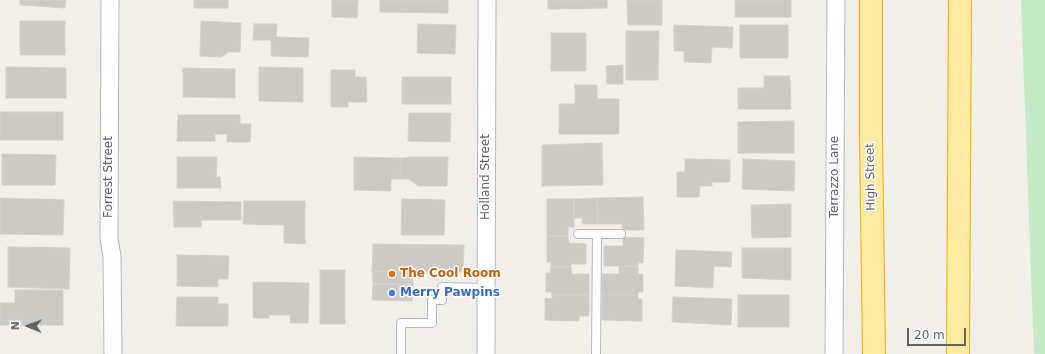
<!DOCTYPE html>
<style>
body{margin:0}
#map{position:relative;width:1045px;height:354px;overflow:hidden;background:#f1efe8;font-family:"DejaVu Sans",sans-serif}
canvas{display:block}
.north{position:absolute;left:8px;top:306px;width:40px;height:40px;-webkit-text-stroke:3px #fff;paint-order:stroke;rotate:271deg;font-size:11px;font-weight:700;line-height:16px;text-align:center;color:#5f6368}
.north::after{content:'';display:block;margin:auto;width:14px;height:18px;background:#5f6368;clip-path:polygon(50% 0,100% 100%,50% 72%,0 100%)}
.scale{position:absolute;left:907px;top:328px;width:59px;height:18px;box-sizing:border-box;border:2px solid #5f6368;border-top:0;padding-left:5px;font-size:12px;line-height:14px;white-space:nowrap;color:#5f6368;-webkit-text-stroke:3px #fff;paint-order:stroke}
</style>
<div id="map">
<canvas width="1045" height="354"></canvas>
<div class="north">N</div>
<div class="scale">20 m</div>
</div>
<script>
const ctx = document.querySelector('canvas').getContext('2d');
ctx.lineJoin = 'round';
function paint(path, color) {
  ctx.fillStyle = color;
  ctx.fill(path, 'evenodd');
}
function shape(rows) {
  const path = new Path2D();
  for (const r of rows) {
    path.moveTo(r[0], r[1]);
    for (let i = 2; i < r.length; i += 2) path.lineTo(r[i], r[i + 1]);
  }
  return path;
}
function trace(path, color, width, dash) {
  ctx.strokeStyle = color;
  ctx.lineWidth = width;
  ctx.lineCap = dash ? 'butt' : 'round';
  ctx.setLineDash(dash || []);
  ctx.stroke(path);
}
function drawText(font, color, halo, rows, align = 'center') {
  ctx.font = font + ' "DejaVu Sans",sans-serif';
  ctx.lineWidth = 3;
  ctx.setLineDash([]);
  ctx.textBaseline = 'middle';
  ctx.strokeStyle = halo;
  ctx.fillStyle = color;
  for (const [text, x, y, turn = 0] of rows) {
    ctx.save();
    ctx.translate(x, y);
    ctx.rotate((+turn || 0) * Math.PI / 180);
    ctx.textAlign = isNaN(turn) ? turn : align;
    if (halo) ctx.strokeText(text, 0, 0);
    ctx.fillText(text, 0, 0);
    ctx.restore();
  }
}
paint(shape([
 [1021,0,1045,0,1045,354,1034,354]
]), '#c5e8c5');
const building = shape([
 [20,0,66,0,65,8,20,5,20,0],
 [194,0,228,0,228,8,194,8,194,0],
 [332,0,358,0,357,18,332,17,332,0],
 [380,0,448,0,448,13,380,12,380,0],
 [548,0,607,0,607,8,548,9,548,0],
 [627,0,662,0,662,25,628,25,627,0],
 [735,0,791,0,791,17,735,17,735,0],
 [20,21,65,21,65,55,20,55,20,21],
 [201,21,241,23,240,52,228,52,222,57,200,56,201,21],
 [254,24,277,24,276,37,309,38,308,57,271,56,271,40,253,40,254,24],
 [418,24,456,25,455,54,417,53,418,24],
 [674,25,733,27,732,48,712,47,711,63,684,62,684,51,674,51,674,25],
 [740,25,788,25,788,58,740,58,740,25],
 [626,31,659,31,658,80,626,80,626,31],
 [551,33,586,33,586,71,551,71,551,33],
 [623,65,623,84,607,84,606,66,623,65],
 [6,67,66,68,66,98,6,98,6,67],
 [259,67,303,68,303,102,259,101,259,67],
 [183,68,235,69,235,98,183,97,183,68],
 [331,70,355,70,355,77,366,77,367,102,348,102,348,107,331,107,331,70],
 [764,76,790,76,791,109,738,109,738,88,764,88,764,76],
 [402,77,451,77,451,104,402,104,402,77],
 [575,85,597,85,597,99,619,99,619,134,559,134,559,104,575,104,575,85],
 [0,112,63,112,63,140,0,140,0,112],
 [409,113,451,113,450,142,408,141,409,113],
 [178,115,240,115,240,124,251,124,250,142,227,142,227,134,215,134,215,141,177,141,178,115],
 [794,121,794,153,738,153,738,122,794,121],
 [602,143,603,185,542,186,542,145,602,143],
 [2,154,56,155,55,185,2,185,2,154],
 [177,157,217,157,216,177,220,177,221,188,177,188,177,157],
 [354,157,401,158,400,179,391,179,391,191,354,190,354,157],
 [410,157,448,157,447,186,418,186,409,179,400,179,401,158,410,157],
 [685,159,730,160,730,182,712,182,712,186,700,186,699,197,677,197,677,172,685,172,685,159],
 [743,159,795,161,794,191,742,189,743,159],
 [643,197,644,230,622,230,622,224,598,224,597,198,643,197],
 [0,198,64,200,63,235,0,234,0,198],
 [597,198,598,224,582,224,582,218,574,218,574,199,597,198],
 [402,199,445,200,444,235,401,235,402,199],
 [547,199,574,199,574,227,568,227,568,236,547,236,547,199],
 [173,201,241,202,241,220,201,220,201,227,174,227,173,201],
 [244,201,305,201,305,244,284,243,284,225,243,224,244,201],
 [791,204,791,237,752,238,751,205,791,204],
 [547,236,568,236,569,243,586,244,586,264,571,264,571,267,551,267,551,262,547,262,547,236],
 [623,237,644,238,643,263,638,263,638,266,604,266,604,246,623,246,623,237],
 [373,244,464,245,463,272,372,271,373,244],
 [8,247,70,248,69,289,8,287,8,247],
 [742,248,791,248,791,280,742,278,742,248],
 [676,250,732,252,731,267,714,266,713,288,675,286,676,250],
 [177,255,229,256,228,279,218,279,218,287,177,286,177,255],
 [619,266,638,266,638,274,643,274,643,292,638,292,638,295,602,294,602,274,619,274,619,266],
 [551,267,571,267,572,274,589,274,589,295,552,295,552,292,546,292,546,273,550,273,551,267],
 [320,270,345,270,345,324,320,324,320,270],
 [372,271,413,272,413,284,373,284,372,271],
 [253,282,309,283,308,323,290,323,290,315,269,315,269,318,253,318,253,282],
 [373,284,413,284,412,301,372,300,373,284],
 [15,290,63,290,63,325,0,325,0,303,15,303,15,290],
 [602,294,638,295,638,299,642,299,642,321,602,320,602,294],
 [552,295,589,295,589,316,579,316,579,321,545,320,545,298,552,299,552,295],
 [738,295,789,295,789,327,738,327,738,295],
 [177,297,218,297,218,304,228,304,228,326,176,326,177,297],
 [673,297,732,299,731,325,672,322,673,297]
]);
paint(building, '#cccac5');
trace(building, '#d6d1c6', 1);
const service = shape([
 [578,234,597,234,596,354],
 [597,234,621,234],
 [401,354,401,323,432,323,432,300,442,300,442,287,486,288]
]);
const minor = shape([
 [110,0,109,239,112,256,113,354],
 [486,354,487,0],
 [834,354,836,0]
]);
const trunk = shape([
 [871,0,871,137,874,354],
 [958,354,960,0]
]);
trace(service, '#b5b8bc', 10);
trace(minor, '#b5b8bc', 19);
trace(trunk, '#f9ab00', 24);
trace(service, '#fff', 8);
trace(minor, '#fff', 17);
trace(trunk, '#feeaa1', 22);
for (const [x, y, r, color] of [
 [392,274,4,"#e8710a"],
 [392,293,4,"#3f7fe0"]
]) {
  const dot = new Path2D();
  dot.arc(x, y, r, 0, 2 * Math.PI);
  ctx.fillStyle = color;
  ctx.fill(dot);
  trace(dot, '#fff', 1.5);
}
drawText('12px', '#5f6368', '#fff', [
 ["Forrest Street",109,177,-90],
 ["Holland Street",486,177,-90],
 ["Terrazzo Lane",835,177,-90],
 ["High Street",871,177,-91]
]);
drawText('bold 12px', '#c56008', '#fff', [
 ["The Cool Room",400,274]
], 'left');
drawText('bold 12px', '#366cbe', '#fff', [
 ["Merry Pawpins",400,293]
], 'left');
</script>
